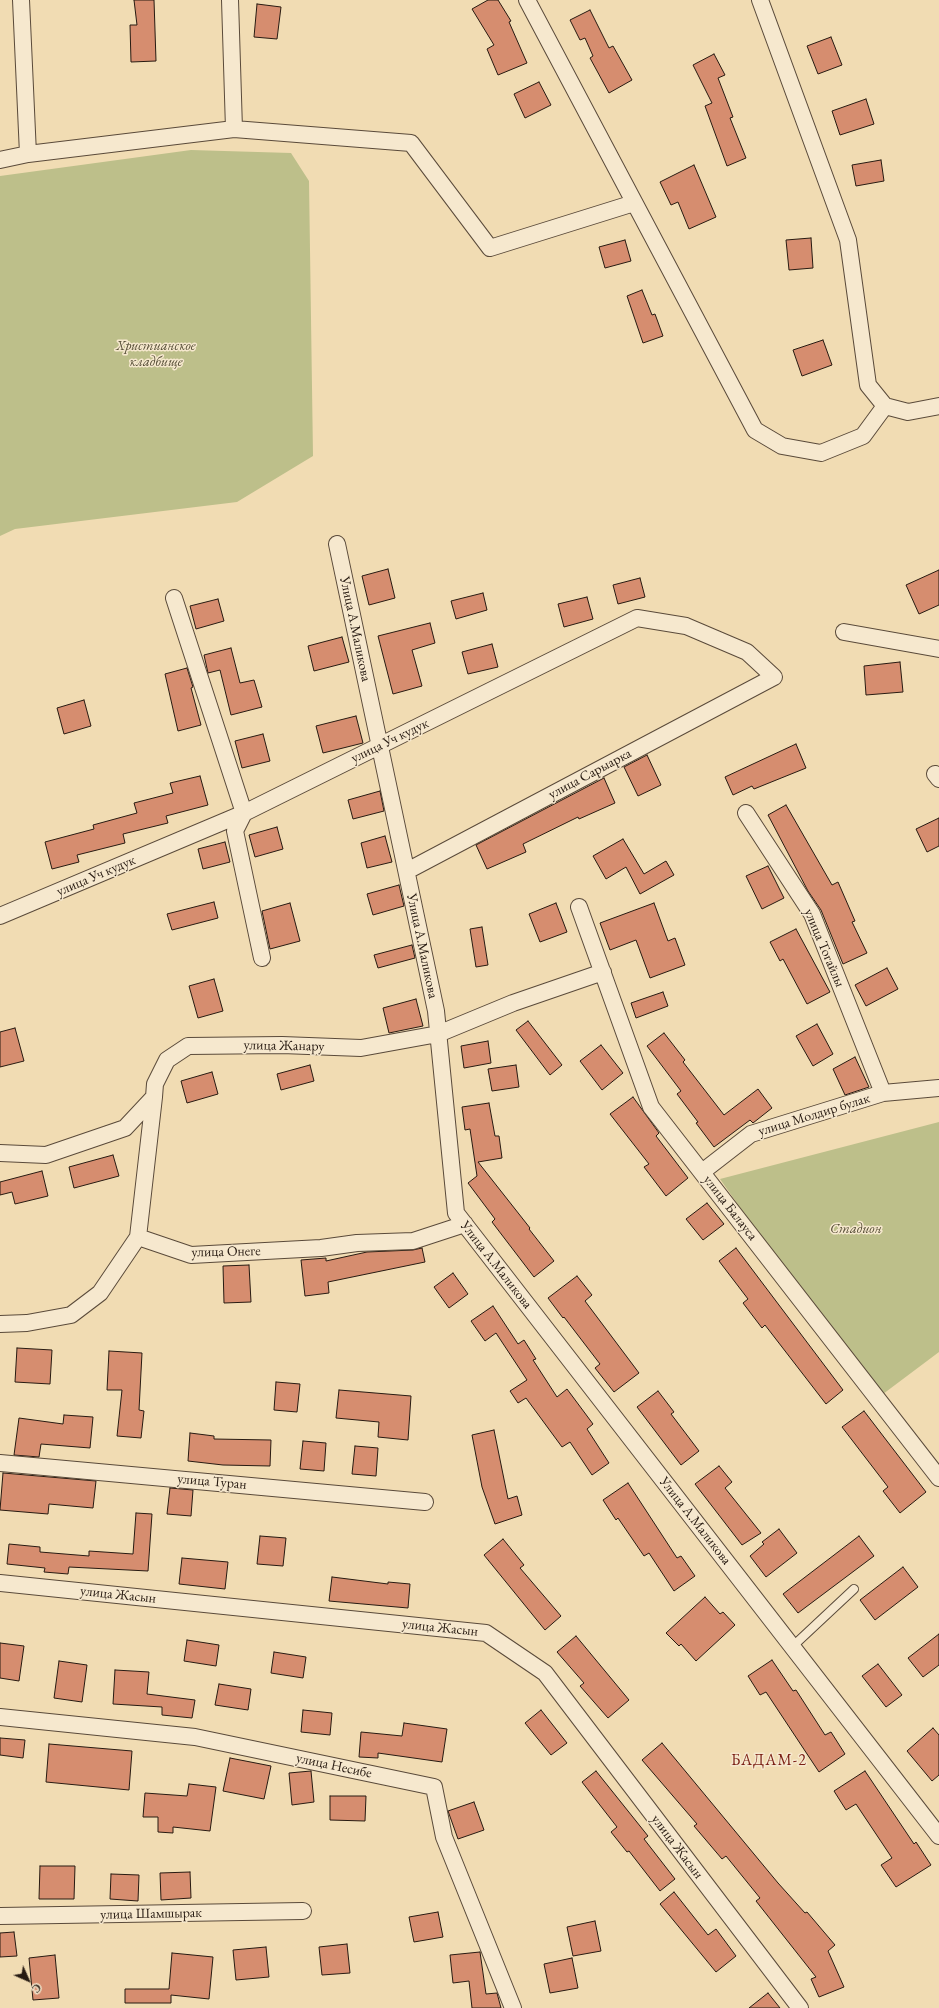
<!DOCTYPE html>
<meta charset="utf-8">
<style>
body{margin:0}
#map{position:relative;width:939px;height:2008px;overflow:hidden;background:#f1dcb3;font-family:"EB Garamond",serif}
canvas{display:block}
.north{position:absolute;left:8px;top:1960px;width:40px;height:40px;-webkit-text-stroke:3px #f6e8ce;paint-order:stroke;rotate:135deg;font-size:11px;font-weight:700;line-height:16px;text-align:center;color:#271a11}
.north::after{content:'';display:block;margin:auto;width:14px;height:18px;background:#271a11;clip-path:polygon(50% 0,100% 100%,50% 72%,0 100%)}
</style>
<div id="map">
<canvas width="939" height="2008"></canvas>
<div class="north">С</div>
</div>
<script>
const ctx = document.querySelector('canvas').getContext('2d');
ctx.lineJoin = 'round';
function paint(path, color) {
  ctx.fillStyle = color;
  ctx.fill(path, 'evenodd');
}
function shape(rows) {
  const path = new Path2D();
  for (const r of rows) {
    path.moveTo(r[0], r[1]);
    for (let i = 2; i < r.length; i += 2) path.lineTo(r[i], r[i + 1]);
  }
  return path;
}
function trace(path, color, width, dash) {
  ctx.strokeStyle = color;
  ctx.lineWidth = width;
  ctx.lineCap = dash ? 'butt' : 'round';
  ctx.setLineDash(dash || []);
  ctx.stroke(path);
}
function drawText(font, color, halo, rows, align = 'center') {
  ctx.font = font + ' "EB Garamond",serif';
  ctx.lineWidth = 3;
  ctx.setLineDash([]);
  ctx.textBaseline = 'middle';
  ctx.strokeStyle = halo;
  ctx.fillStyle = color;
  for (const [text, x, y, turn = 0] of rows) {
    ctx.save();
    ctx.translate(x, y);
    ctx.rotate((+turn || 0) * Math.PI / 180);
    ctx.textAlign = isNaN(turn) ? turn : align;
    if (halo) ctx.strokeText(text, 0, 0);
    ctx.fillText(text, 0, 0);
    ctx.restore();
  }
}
paint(shape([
 [191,150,291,153,309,181,313,456,237,502,15,529,0,536,0,176],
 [939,1122,939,1352,875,1400,720,1179]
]), '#bdbf8a');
const building = shape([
 [134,0,154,0,156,61,131,62,130,25,137,25,134,0],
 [488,0,498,0,511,21,509,22,527,63,498,75,487,49,494,45,472,9,488,0],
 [257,4,281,7,277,39,254,37,257,4],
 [590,10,609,48,613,46,632,80,609,93,590,58,593,56,585,38,580,40,570,20,590,10],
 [831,37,842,65,818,74,807,46,831,37],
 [714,54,725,75,718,78,733,117,730,118,746,158,727,166,705,106,712,103,693,65,714,54],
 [539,82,551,105,525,118,514,94,539,82],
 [866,99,874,124,840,135,832,111,866,99],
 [881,160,884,181,856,186,852,165,881,160],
 [694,165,716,217,689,229,678,202,671,205,660,182,694,165],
 [811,238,813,268,789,270,786,240,811,238],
 [625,240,631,261,605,268,599,247,625,240],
 [642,290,652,315,655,314,663,336,643,343,627,296,642,290],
 [823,340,832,365,802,376,793,350,823,340],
 [388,569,395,598,369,605,362,576,388,569],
 [939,570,939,605,919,614,906,585,939,570],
 [640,578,645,597,618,604,613,585,640,578],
 [483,593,487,610,456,619,451,601,483,593],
 [587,597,593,619,564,627,558,604,587,597],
 [218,599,224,621,196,629,190,606,218,599],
 [430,623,435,643,412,650,422,686,393,694,378,636,430,623],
 [342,637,349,662,314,671,308,646,342,637],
 [492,644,498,667,468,674,462,652,492,644],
 [231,648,240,683,254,680,262,707,231,715,220,670,208,673,204,655,231,648],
 [900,662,903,692,866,695,864,666,900,662],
 [187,668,193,687,191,688,201,725,178,731,165,674,187,668],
 [84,700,91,726,64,734,57,708,84,700],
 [356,716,363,743,323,753,316,726,356,716],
 [263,734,270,761,242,768,235,741,263,734],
 [796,744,806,768,754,789,752,786,733,795,725,777,796,744],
 [647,755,661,785,638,796,624,767,647,755],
 [200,776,208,805,166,816,168,823,123,834,125,843,77,855,79,862,52,869,45,842,94,829,93,825,137,813,134,803,173,793,170,783,200,776],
 [604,778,615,803,579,819,578,817,523,844,526,852,487,869,476,845,604,778],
 [380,791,384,811,353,819,348,800,380,791],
 [786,805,832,885,838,882,855,921,852,922,867,953,843,964,821,910,808,891,768,815,786,805],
 [939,818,939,846,927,852,916,829,939,818],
 [277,827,283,849,255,857,249,835,277,827],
 [385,836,392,862,367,868,361,843,385,836],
 [623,839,644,874,666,861,674,875,640,894,626,867,606,879,593,856,623,839],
 [225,842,230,862,203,869,198,849,225,842],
 [768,866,784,898,762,909,746,876,768,866],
 [399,885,404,906,373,915,367,894,399,885],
 [214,902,218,918,172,930,167,914,214,902],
 [290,903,300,941,270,949,262,911,290,903],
 [556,903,567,932,540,942,529,914,556,903],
 [654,903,668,941,675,938,685,965,650,978,636,940,610,950,600,923,654,903],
 [482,927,488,965,476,967,470,929,482,927],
 [796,929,830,992,807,1004,783,959,780,961,770,942,796,929],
 [412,945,415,958,378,968,374,955,412,945],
 [887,968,898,989,866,1006,855,985,887,968],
 [214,979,223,1011,198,1018,189,986,214,979],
 [663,992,668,1006,636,1018,631,1003,663,992],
 [416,999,423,1026,389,1033,383,1008,416,999],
 [528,1021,562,1065,550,1075,516,1030,528,1021],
 [817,1024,833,1054,813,1066,796,1036,817,1024],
 [15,1028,24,1061,0,1067,0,1032,15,1028],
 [664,1033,685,1060,683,1062,724,1115,758,1089,772,1108,753,1123,750,1120,714,1147,696,1123,698,1122,677,1094,681,1091,647,1046,664,1033],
 [488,1041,491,1063,464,1068,461,1046,488,1041],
 [601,1045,623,1073,602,1090,580,1061,601,1045],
 [855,1057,869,1087,845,1095,833,1069,855,1057],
 [310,1065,314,1081,281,1090,277,1074,310,1065],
 [516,1065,519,1087,492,1091,488,1069,516,1065],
 [212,1072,218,1094,187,1103,181,1081,212,1072],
 [633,1097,659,1133,656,1136,688,1178,666,1196,644,1167,649,1164,610,1114,633,1097],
 [489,1103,495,1136,499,1136,502,1158,478,1162,530,1228,529,1229,554,1261,534,1277,492,1222,495,1219,468,1183,477,1176,470,1129,465,1130,462,1107,489,1103],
 [113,1155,119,1176,74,1188,69,1167,113,1155],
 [42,1171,48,1196,15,1204,12,1192,0,1195,0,1182,42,1171],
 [707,1203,724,1224,703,1240,686,1219,707,1203],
 [422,1248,425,1262,328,1282,329,1293,305,1296,301,1260,326,1258,326,1261,367,1252,413,1250,422,1248],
 [736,1248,843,1390,826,1404,765,1325,762,1328,743,1303,748,1299,719,1261,736,1248],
 [249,1265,251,1302,224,1303,223,1266,249,1265],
 [453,1273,468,1294,449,1308,434,1287,453,1273],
 [577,1276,592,1295,585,1301,639,1373,614,1392,595,1368,600,1364,564,1317,563,1318,548,1298,577,1276],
 [493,1306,518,1344,524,1340,536,1359,533,1360,557,1397,567,1389,593,1424,587,1429,609,1463,592,1475,570,1442,562,1447,526,1398,518,1403,510,1391,527,1380,496,1333,485,1341,471,1321,493,1306],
 [17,1348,52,1350,50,1384,15,1382,17,1348],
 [109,1351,142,1353,139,1410,144,1411,141,1438,117,1436,122,1390,107,1390,109,1351],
 [276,1382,300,1384,297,1412,274,1410,276,1382],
 [339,1390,411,1396,408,1440,378,1437,379,1422,336,1418,339,1390],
 [658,1391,674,1412,671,1414,699,1451,681,1465,637,1407,658,1391],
 [864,1411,926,1492,900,1513,883,1491,888,1487,842,1427,864,1411],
 [64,1415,93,1417,90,1448,41,1444,39,1457,14,1455,19,1418,63,1424,64,1415],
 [494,1430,508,1499,517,1496,522,1515,495,1524,482,1487,472,1435,494,1430],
 [190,1433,214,1436,214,1439,271,1440,270,1466,223,1465,188,1461,190,1433],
 [303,1441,326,1443,324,1471,300,1469,303,1441],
 [355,1446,378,1448,376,1476,352,1474,355,1446],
 [719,1466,732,1482,725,1488,761,1533,742,1545,695,1484,719,1466],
 [3,1473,96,1481,93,1508,49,1504,48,1514,0,1510,3,1473],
 [628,1483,677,1558,681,1556,695,1576,674,1591,649,1553,644,1556,618,1518,616,1520,603,1500,628,1483],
 [170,1488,193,1490,191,1516,167,1514,170,1488],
 [136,1513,152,1514,148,1571,69,1567,68,1574,44,1572,45,1568,7,1564,9,1544,40,1547,40,1552,89,1556,89,1551,133,1554,136,1513],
 [779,1529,797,1553,766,1577,750,1556,764,1544,762,1542,779,1529],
 [260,1536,286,1538,283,1566,257,1564,260,1536],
 [859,1536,874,1556,798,1613,783,1594,859,1536],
 [503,1539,524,1565,520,1568,561,1616,545,1630,484,1555,503,1539],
 [182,1558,228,1562,225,1589,179,1584,182,1558],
 [903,1567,918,1587,875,1620,860,1600,903,1567],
 [332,1577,388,1584,388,1582,410,1584,408,1608,329,1601,332,1577],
 [705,1597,720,1614,723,1612,735,1625,696,1661,681,1644,679,1646,666,1633,705,1597],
 [939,1634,939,1665,923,1677,908,1658,939,1634],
 [576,1636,629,1700,608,1718,580,1686,584,1683,557,1652,576,1636],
 [187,1640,219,1645,216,1666,184,1661,187,1640],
 [0,1643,24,1646,19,1681,0,1678,0,1643],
 [274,1652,306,1657,303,1678,271,1673,274,1652],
 [772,1660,793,1691,796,1690,825,1735,831,1732,845,1754,819,1772,766,1692,760,1695,748,1676,772,1660],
 [59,1661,87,1665,82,1702,54,1698,59,1661],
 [878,1664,902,1695,886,1707,862,1676,878,1664],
 [115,1670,149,1672,147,1694,195,1700,192,1718,162,1715,162,1707,113,1704,115,1670],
 [219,1684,251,1689,248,1710,215,1705,219,1684],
 [303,1710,332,1713,330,1735,301,1732,303,1710],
 [541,1710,567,1743,551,1755,525,1723,541,1710],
 [404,1723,447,1729,442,1762,378,1753,378,1758,359,1757,361,1732,402,1736,404,1723],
 [933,1728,939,1735,939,1775,932,1781,907,1751,933,1728],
 [0,1738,25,1740,23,1758,0,1755,0,1738],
 [662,1743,778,1883,805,1913,807,1912,835,1945,828,1951,844,1987,819,1997,811,1979,816,1977,756,1901,760,1898,726,1856,722,1859,694,1826,697,1824,642,1760,662,1743],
 [49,1744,132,1751,129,1790,46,1782,49,1744],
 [230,1758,271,1766,264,1799,223,1791,230,1758],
 [311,1771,314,1802,292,1805,289,1773,311,1771],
 [596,1771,648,1836,644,1839,675,1879,660,1891,629,1851,627,1852,611,1832,617,1827,582,1782,596,1771],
 [865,1771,914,1844,916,1842,931,1865,896,1887,881,1865,892,1858,856,1804,846,1810,834,1791,865,1771],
 [189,1784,216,1787,210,1831,173,1827,173,1833,158,1832,158,1817,143,1817,145,1793,187,1796,189,1784],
 [330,1796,366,1796,365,1821,330,1820,330,1796],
 [474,1802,484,1830,458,1839,448,1811,474,1802],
 [40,1866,75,1866,74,1899,39,1899,40,1866],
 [190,1872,191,1898,161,1900,160,1873,190,1872],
 [111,1874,139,1875,138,1901,110,1899,111,1874],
 [674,1892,708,1935,716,1929,736,1956,716,1972,660,1904,674,1892],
 [438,1912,443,1937,414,1942,409,1917,438,1912],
 [595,1921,601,1951,573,1956,567,1927,595,1921],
 [14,1932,17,1956,0,1957,0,1933,14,1932],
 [347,1944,350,1973,322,1975,319,1947,347,1944],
 [266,1947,269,1977,236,1980,233,1950,266,1947],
 [480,1952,486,1994,497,1993,501,2008,472,2008,469,1981,453,1983,450,1955,480,1952],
 [172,1953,213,1957,209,1999,171,1995,171,2003,125,2003,125,1989,169,1989,172,1953],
 [55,1955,59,1998,33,2000,29,1958,55,1955],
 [572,1958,578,1988,550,1993,544,1964,572,1958],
 [768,1993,780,2008,749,2008,768,1993]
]);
paint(building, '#d68d6f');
trace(building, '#271a11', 1);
const service = shape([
 [792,1647,854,1589]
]);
const minor = shape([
 [21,0,28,154],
 [230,0,234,129],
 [527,0,755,430,782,446,821,453,863,436,885,406],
 [760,0,848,240,868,385,885,406,908,412,939,406],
 [0,160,28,154,234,129,411,143,490,248,634,203],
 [337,544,436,1011,456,1213,939,1836],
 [174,598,244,813,235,831,262,958],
 [844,632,939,649],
 [935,774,939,779],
 [746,813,812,914,883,1093],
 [579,907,651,1107,939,1478],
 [0,916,244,813,637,618,686,626,747,652,774,677,407,871],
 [0,1153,46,1155,125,1128,154,1097,155,1084,167,1060,188,1046,282,1045,361,1048,438,1034,513,1003,603,972],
 [702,1172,751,1134,883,1093,939,1088],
 [138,1237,154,1097],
 [0,1324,27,1323,71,1315,100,1293,138,1237,191,1255,321,1248,357,1243,413,1241,465,1224],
 [0,1463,425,1502],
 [0,1583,486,1633,545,1673,800,2008],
 [0,1717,195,1737,434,1787,444,1837,513,2008],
 [0,1916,303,1911]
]);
trace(service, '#5a4a3a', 10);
trace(minor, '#5a4a3a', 18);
trace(service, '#f6e8ce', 8);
trace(minor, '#f6e8ce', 16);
drawText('italic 14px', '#544c35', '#f6e8ce', [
 ["Христианское",156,346],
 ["кладбище",156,362],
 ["Стадион",856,1229]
]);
drawText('14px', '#271a11', '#f6e8ce', [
 ["Улица А.Маликова",355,629,78],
 ["улица Уч кудук",390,741,-26],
 ["улица Сарыарка",590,774,-28],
 ["улица Уч кудук",96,876,-23],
 ["Улица А.Маликова",422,946,78],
 ["улица Тогайлы",824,948,67],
 ["улица Жанару",284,1046,1],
 ["улица Молдир булак",814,1115,-17],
 ["улица Балауса",730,1208,52],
 ["улица Онеге",226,1252,-1],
 ["Улица А.Маликова",496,1265,52],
 ["улица Туран",212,1482,5],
 ["Улица А.Маликова",695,1521,52],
 ["улица Жасын",118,1595,6],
 ["улица Жасын",440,1628,6],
 ["улица Несибе",334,1766,12],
 ["улица Жасын",677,1847,53],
 ["улица Шамшырак",151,1914,-1]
]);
ctx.letterSpacing = '1px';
drawText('16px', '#7a1f14', '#f6e8ce', [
 ["БАДАМ-2",769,1761]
]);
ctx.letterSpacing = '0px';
</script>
